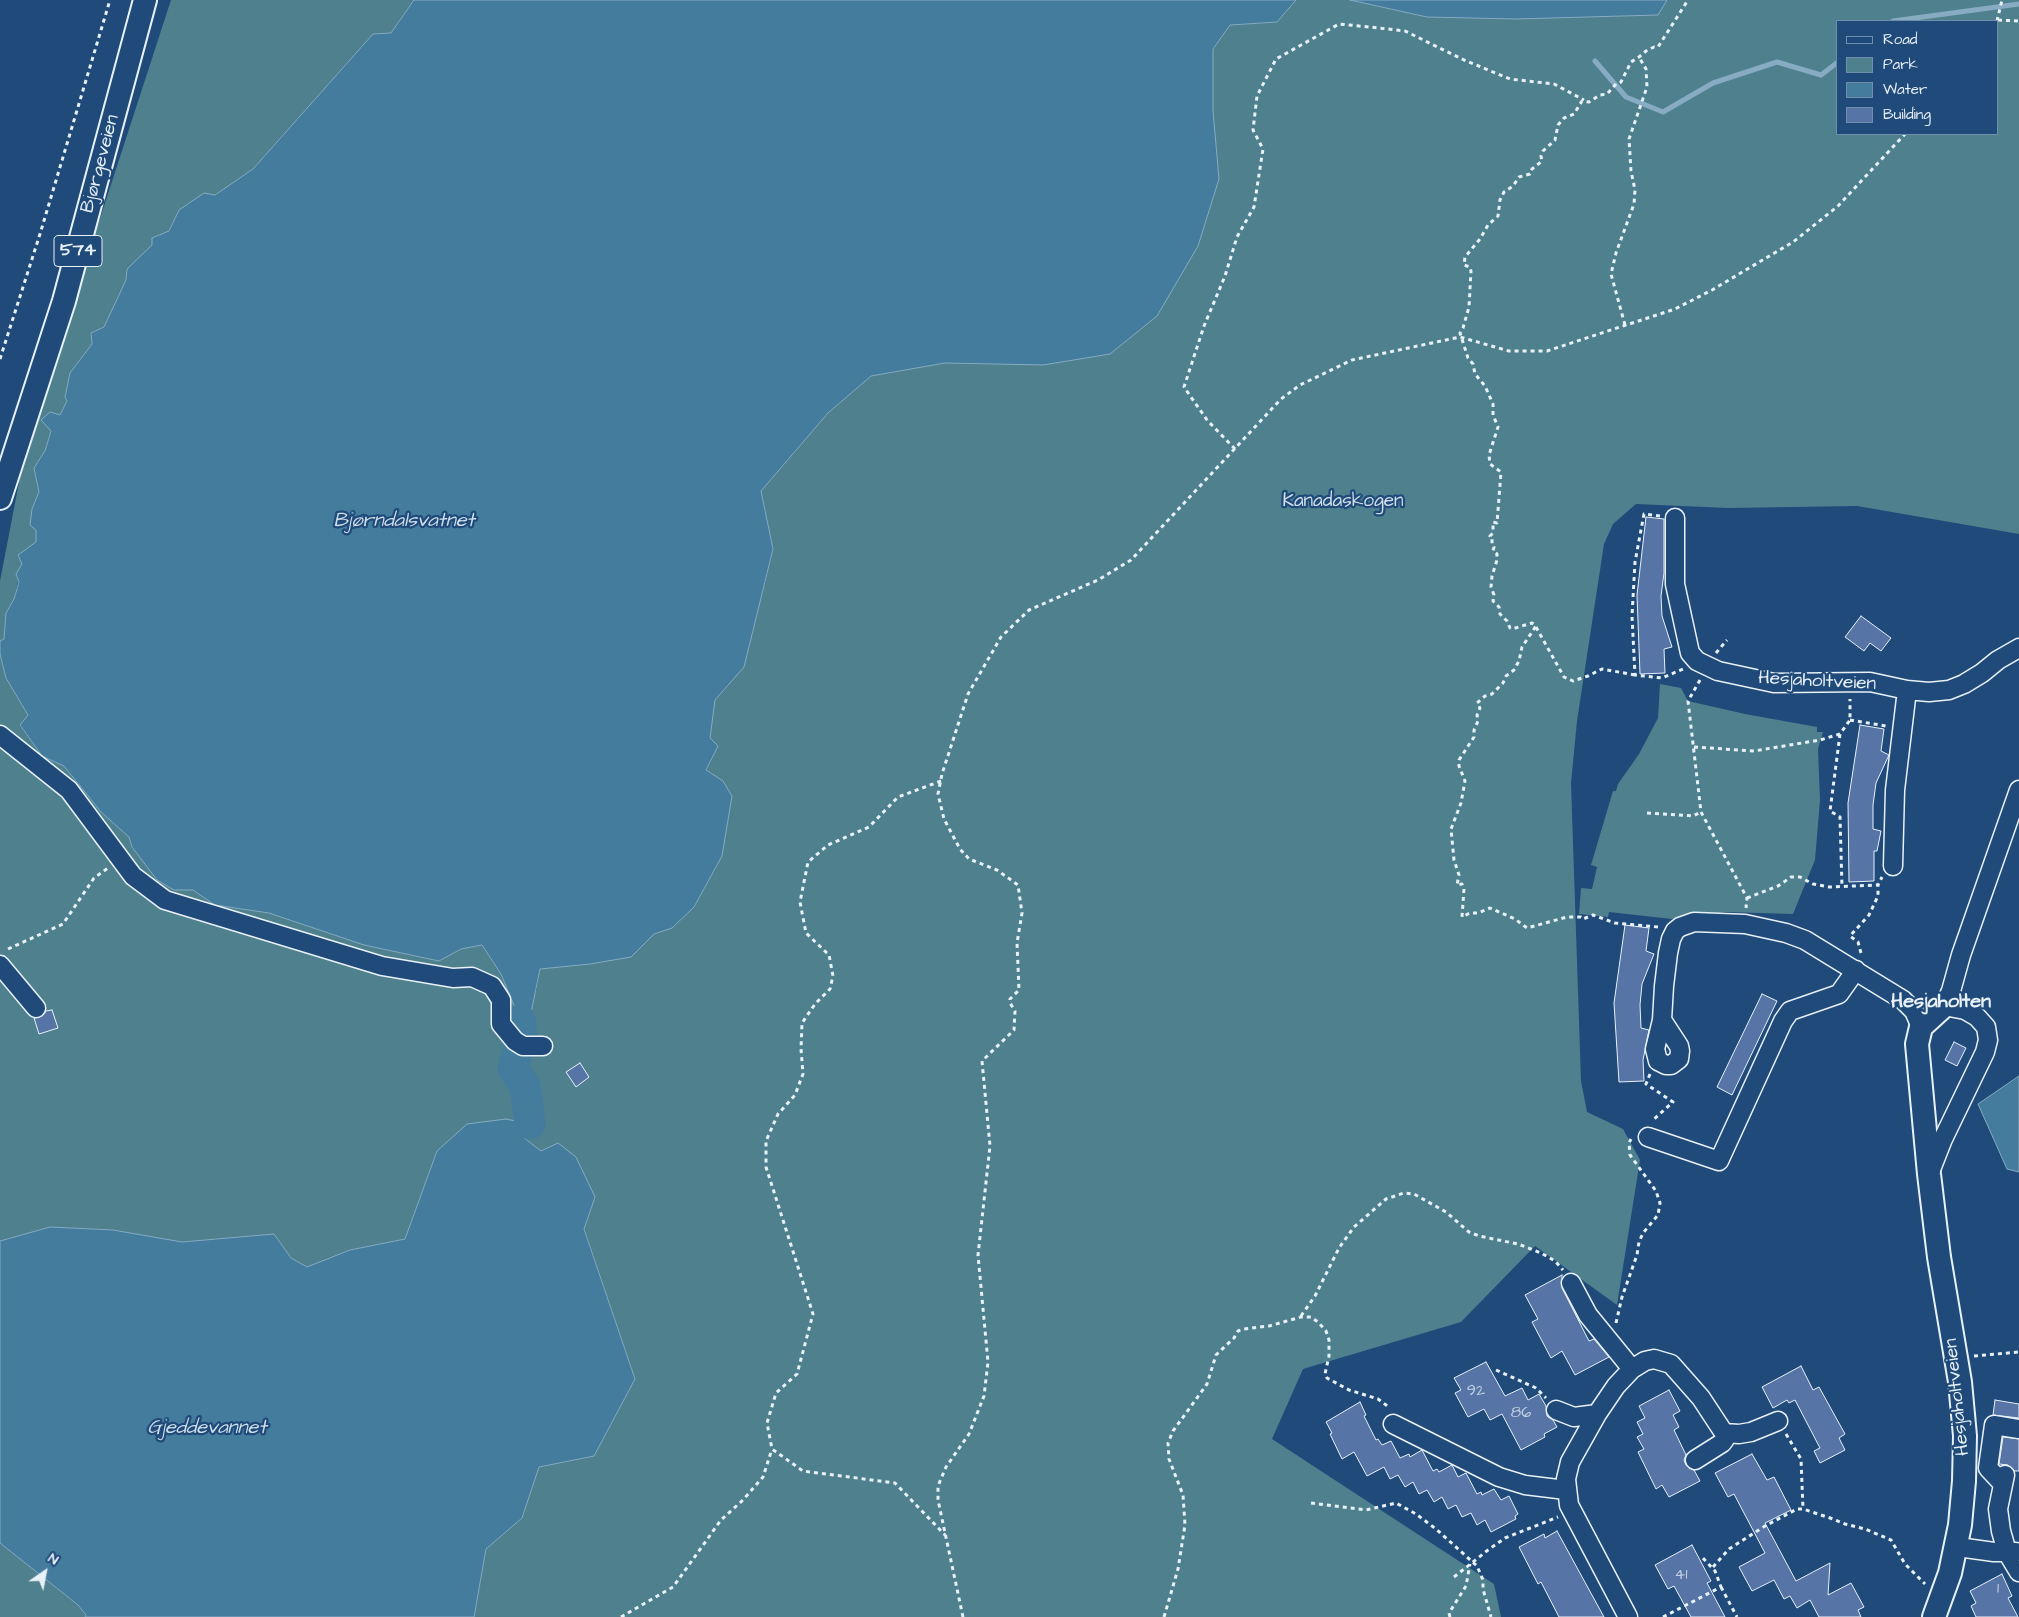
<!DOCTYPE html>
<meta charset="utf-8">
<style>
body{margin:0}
#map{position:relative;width:2019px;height:1617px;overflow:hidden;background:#1f4a7a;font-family:"Architects Daughter",sans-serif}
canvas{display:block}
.legend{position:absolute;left:1836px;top:20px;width:162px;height:115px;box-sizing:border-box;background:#1f4a7a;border:1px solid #6f8dac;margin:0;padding:6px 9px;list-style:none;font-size:15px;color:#e8f1f8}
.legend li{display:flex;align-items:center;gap:10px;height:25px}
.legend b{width:25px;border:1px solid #6f8dac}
.north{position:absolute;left:20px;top:1547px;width:50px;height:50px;-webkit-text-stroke:4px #1f4a7a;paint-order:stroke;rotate:33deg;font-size:14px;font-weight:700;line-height:20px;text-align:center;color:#e8f1f8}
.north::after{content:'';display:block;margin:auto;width:18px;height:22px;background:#e8f1f8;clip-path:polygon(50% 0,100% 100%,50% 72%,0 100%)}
</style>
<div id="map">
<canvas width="2019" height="1617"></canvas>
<ul class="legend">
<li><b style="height:6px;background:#1f4a7a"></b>Road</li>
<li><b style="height:14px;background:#4e818d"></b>Park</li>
<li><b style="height:14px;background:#447c9e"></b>Water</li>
<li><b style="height:14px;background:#5674a5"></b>Building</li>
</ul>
<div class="north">N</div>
</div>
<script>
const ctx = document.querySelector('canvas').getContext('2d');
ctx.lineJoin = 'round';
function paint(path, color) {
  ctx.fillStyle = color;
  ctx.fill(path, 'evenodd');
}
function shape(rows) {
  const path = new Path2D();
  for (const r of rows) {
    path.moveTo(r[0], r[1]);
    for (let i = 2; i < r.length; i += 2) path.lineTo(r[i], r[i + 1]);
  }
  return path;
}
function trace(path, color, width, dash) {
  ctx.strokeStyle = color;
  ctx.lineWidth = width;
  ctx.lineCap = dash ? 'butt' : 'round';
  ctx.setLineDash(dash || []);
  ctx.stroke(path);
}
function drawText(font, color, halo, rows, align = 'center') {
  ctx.font = font + ' "Architects Daughter",sans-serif';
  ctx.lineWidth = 4.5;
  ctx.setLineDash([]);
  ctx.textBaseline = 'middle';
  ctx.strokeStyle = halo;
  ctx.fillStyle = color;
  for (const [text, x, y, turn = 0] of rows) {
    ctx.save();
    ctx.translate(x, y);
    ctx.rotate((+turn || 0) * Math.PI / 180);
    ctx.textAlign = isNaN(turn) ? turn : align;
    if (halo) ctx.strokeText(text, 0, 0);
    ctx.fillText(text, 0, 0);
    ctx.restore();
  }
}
paint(shape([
 [171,0,414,0,391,33,373,34,253,169,215,195,179,210,169,231,152,238,153,245,127,269,126,280,104,327,91,333,92,344,70,373,67,401,60,415,50,412,51,430,45,451,34,468,39,492,32,509,36,530,36,542,22,564,14,599,6,613,4,639,0,641,0,581,26,446],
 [1296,0,1350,0,1427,17,1657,15,1667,0,2019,0,2019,534,1857,506,1728,508,1636,504,1613,524,1604,544,1577,721,1571,783,1581,1081,1587,1112,1623,1129,1640,1160,1617,1305,1535,1246,1461,1322,1303,1369,1272,1439,1494,1584,1501,1617,474,1617,486,1549,522,1518,539,1467,594,1456,635,1379,584,1228,595,1197,524,1138,530,1124,437,1151,405,1239,350,1250,307,1267,291,1258,274,1234,182,1242,113,1230,50,1227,0,1241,0,654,6,678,28,715,20,726,42,756,64,766,101,812,129,837,132,847,174,890,193,890,215,905,269,913,364,945,439,961,461,949,482,945,501,974,518,1015,536,992,540,969,590,964,633,954,654,934,672,928,694,907,719,862,727,803,706,771,716,750,710,738,712,691,765,584,773,549,761,491,828,413,871,376,945,363,972,363,1213,111,1213,49,1229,25,1277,22],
 [1838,21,1998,21,1998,134,1838,134],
 [1660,684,1681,688,1688,701,1745,714,1817,727,1817,732,1823,732,1818,749,1820,800,1815,860,1793,914,1725,912,1672,919,1609,912,1608,917,1579,914,1581,888,1592,889,1597,867,1591,865,1613,791,1616,791,1618,784,1639,754,1658,718],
 [0,1543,78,1605,86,1615,85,1617,0,1617]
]), '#4e818d');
const water = shape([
 [414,0,1296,0,1277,22,1230,25,1213,49,1213,111,1219,179,1198,246,1157,316,1110,354,1043,365,945,363,871,376,828,413,761,491,773,549,744,667,715,700,710,738,718,746,706,770,723,781,732,796,722,856,694,907,672,928,654,934,631,957,590,964,540,969,530,1018,520,1020,501,974,482,945,461,949,439,961,364,945,269,913,215,905,193,890,174,890,157,880,132,847,129,837,101,812,64,766,42,756,20,725,28,715,6,678,0,654,0,641,4,639,6,613,14,599,19,582,16,574,22,564,18,555,36,542,36,530,30,525,32,509,39,492,34,468,45,451,51,431,41,420,50,412,60,415,67,401,65,397,70,373,92,344,91,333,104,327,126,280,127,269,152,245,152,238,169,231,179,210,204,193,215,195,253,169,373,34,391,33,414,0],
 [1350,0,1667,0,1658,15,1516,19,1427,17,1350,0],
 [2019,1076,2019,1172,2007,1169,1978,1104,2019,1076],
 [506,1119,530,1124,524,1138,541,1151,558,1143,576,1157,595,1197,584,1229,635,1379,594,1456,539,1467,522,1518,486,1549,474,1617,85,1617,86,1615,78,1605,0,1543,0,1241,50,1227,113,1230,182,1242,274,1234,291,1258,307,1267,350,1250,405,1239,437,1151,467,1124,506,1119]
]);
paint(water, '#447c9e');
trace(water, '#86abc2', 1);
trace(shape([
 [1893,21,2019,4],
 [1595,61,1626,97,1663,112,1713,83,1777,62,1821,75,1838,62]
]), '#86abc2', 5);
trace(shape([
 [520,1020,522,1036,513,1068,525,1086,530,1124]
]), '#447c9e', 31);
const building = shape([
 [1646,517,1664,519,1664,573,1661,596,1662,616,1672,647,1664,649,1665,673,1640,674,1637,595,1646,517],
 [1861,616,1891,638,1881,651,1870,643,1864,651,1845,637,1861,616],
 [1860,725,1884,729,1881,751,1889,755,1876,783,1873,805,1873,829,1881,831,1877,851,1874,851,1874,881,1849,882,1848,803,1860,725],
 [1625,925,1649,928,1646,951,1654,954,1642,984,1640,1005,1641,1028,1649,1030,1643,1060,1644,1081,1619,1082,1614,1003,1625,925],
 [1762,994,1777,1001,1732,1095,1717,1087,1762,994],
 [52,1010,58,1028,39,1034,34,1018,42,1016,46,1011,52,1010],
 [1954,1042,1966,1048,1957,1066,1945,1060,1954,1042],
 [580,1063,589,1077,576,1087,566,1072,580,1063],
 [1562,1275,1562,1288,1589,1341,1594,1339,1609,1357,1575,1375,1562,1351,1551,1358,1532,1322,1538,1319,1525,1295,1562,1275],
 [1486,1362,1505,1396,1522,1388,1528,1400,1539,1394,1546,1406,1547,1416,1553,1420,1557,1427,1544,1434,1545,1437,1521,1450,1502,1414,1490,1420,1484,1409,1468,1417,1455,1393,1461,1390,1454,1378,1486,1362],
 [1801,1366,1813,1390,1819,1387,1845,1434,1839,1438,1845,1450,1820,1463,1814,1451,1820,1448,1795,1400,1789,1403,1787,1400,1773,1408,1762,1387,1801,1366],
 [1669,1390,1680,1411,1673,1415,1679,1427,1674,1430,1686,1455,1684,1460,1686,1465,1694,1470,1700,1481,1669,1497,1662,1485,1656,1489,1638,1452,1644,1449,1637,1437,1643,1434,1637,1422,1645,1418,1639,1406,1669,1390],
 [1995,1400,2019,1404,2019,1418,1993,1415,1995,1400],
 [1360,1402,1366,1415,1364,1416,1376,1440,1378,1439,1382,1445,1391,1441,1400,1458,1409,1454,1410,1457,1422,1450,1433,1471,1437,1469,1439,1472,1452,1465,1458,1477,1466,1473,1477,1494,1481,1492,1482,1495,1494,1489,1501,1500,1509,1496,1518,1514,1515,1516,1516,1519,1491,1532,1485,1520,1477,1525,1471,1513,1462,1517,1456,1505,1448,1509,1442,1497,1434,1502,1427,1490,1419,1494,1413,1482,1405,1487,1398,1475,1390,1479,1384,1467,1367,1476,1354,1452,1342,1459,1330,1434,1332,1433,1326,1422,1360,1402],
 [2003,1437,2019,1439,2019,1471,2014,1471,2008,1465,1999,1464,2003,1437],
 [1752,1454,1767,1480,1774,1477,1791,1510,1765,1523,1796,1581,1830,1563,1828,1595,1851,1583,1864,1607,1858,1610,1861,1617,1819,1617,1810,1600,1797,1608,1790,1596,1784,1599,1774,1580,1752,1591,1739,1567,1765,1553,1734,1494,1728,1497,1715,1473,1752,1454],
 [1557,1531,1581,1575,1604,1617,1559,1617,1541,1582,1538,1584,1519,1547,1544,1534,1545,1538,1557,1531],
 [1692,1545,1711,1581,1707,1583,1725,1617,1691,1617,1674,1586,1668,1589,1655,1565,1692,1545],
 [2002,1574,2012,1596,2008,1598,2018,1617,1976,1617,1971,1606,1976,1603,1970,1591,2002,1574]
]);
paint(building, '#5674a5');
trace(building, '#e8f1f8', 1);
const minor = shape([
 [1675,518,1675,584,1690,653,1697,661,1718,671,1774,683,1870,682,1907,690,1895,790,1893,866],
 [1907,690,1929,692,1949,690,1964,684,1982,673,1998,660,2019,648],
 [0,735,69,790,133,876,165,900,382,966,453,978,472,977,492,986,501,1000,501,1024,515,1041,523,1046,543,1046],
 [0,965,36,1008],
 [1662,1020,1679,1046,1680,1051,1679,1059,1671,1065,1666,1065,1658,1061,1655,1049,1662,1020,1664,986,1668,953,1671,939,1675,931,1680,927,1694,922,1745,924,1786,933,1805,940,1903,1000,1914,1011,1921,1027],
 [1648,1137,1719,1161,1783,1021,1790,1011,1839,994,1856,970],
 [1930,1172,1943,1139,1985,1052,1988,1040,1986,1027,1977,1017,1965,1010,1944,1006,1951,991,1961,955,2019,790],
 [1571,1283,1588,1315,1632,1369],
 [1556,1410,1574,1417,1597,1414],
 [1393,1424,1499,1477,1525,1485,1566,1490],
 [1724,1433,1739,1434,1751,1432,1778,1421],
 [2005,1475,1998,1509,2001,1531,2007,1552,2019,1572],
 [2003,1484,1988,1468,1994,1425,2019,1429],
 [1956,1549,1958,1547,1994,1552,2016,1552],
 [1628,1617,1569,1505,1566,1479,1570,1462,1597,1414,1616,1386,1632,1369,1645,1361,1654,1359,1671,1364,1701,1398,1724,1433,1725,1439,1722,1443,1695,1460]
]);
const major = shape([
 [0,498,64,301,145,0],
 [1934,1617,1950,1573,1960,1525,1964,1481,1965,1436,1960,1382,1939,1257,1929,1174,1917,1044,1921,1027,1944,1006]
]);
trace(minor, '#e8f1f8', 21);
trace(major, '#e8f1f8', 26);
trace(shape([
 [1998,20,2019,21],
 [1997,21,2002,0],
 [1625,325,1611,274,1616,253,1634,204,1635,190,1631,171,1629,139,1647,87,1646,69,1639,57],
 [0,359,40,234,110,0],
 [1235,449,1207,420,1184,387,1204,326,1225,276,1237,237,1254,207,1263,149,1253,130,1257,96,1276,59,1339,24,1379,28,1405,31,1464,60,1510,79,1554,84,1584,100],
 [1660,516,1644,514,1635,562,1632,616,1635,675,1662,678,1683,669],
 [1536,627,1564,677,1573,681,1588,676,1602,669,1635,675],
 [1716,653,1727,640],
 [1700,680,1688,701,1701,812,1747,898,1746,908],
 [1850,720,1886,726],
 [1840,734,1830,811,1840,817,1842,887],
 [1694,747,1754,751,1820,740,1840,734,1850,720,1850,699],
 [941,781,898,797,869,827,828,845,808,862,800,902,806,933,829,955,833,976,830,989,815,1004,802,1023,801,1049,803,1074,795,1095,778,1114,766,1141,766,1167,813,1314,797,1374,776,1393,767,1423,772,1449,803,1471,895,1483,945,1535],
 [1647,813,1693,816,1701,812],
 [1747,898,1778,886,1791,877,1800,877,1813,884,1829,887,1878,885,1882,877],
 [1658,927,1615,923,1593,915,1583,919,1581,917,1567,917,1527,928,1515,919,1490,908,1478,913,1470,913,1462,917,1464,889,1462,884,1457,885,1459,875,1454,860,1451,829,1461,803,1465,781,1459,766,1459,760,1474,737,1474,730,1478,721,1477,715,1480,708,1477,703,1485,696,1492,694,1503,683,1506,676,1514,670,1519,661,1522,647,1536,626,1532,623,1512,629,1510,628,1507,621,1500,614,1499,607,1493,601,1494,595,1491,587,1492,576,1497,560,1497,554,1493,551,1494,547,1492,544,1492,537,1490,536,1493,533,1493,522,1497,523,1501,472,1490,464,1489,455,1498,427,1493,415,1493,404,1485,386,1475,374,1473,364,1468,358,1460,333,1463,328,1469,307,1471,271,1470,267,1464,265,1465,257,1480,239,1488,225,1498,216,1500,200,1504,192,1513,186,1519,177,1530,174,1532,169,1542,161,1541,156,1543,151,1555,140,1558,125,1564,118,1574,114,1582,101,1589,102,1600,95,1607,94,1616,84,1621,82,1631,62,1639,57,1646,51,1654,47,1658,47,1688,0],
 [8,949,63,924,94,878,108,868],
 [1861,953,1858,942,1850,936,1869,915,1878,896,1878,885],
 [1650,1074,1646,1084,1673,1102,1653,1120],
 [1301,1316,1315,1296,1339,1248,1354,1227,1386,1199,1404,1193,1414,1194,1446,1212,1469,1232,1479,1236,1518,1244,1541,1253,1555,1261,1563,1270],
 [1616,1323,1622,1297,1637,1255,1639,1242,1643,1233,1658,1215,1660,1203,1656,1191,1630,1155,1629,1143,1631,1139],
 [1974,1356,2019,1352],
 [1496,1370,1536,1388,1546,1398],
 [1786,1434,1801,1459,1803,1509],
 [1311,1503,1366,1510,1396,1503,1416,1514,1436,1529,1477,1566,1483,1580,1483,1589,1491,1617],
 [1713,1567,1729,1549,1765,1526,1797,1509,1803,1509,1833,1519,1845,1524,1865,1529,1891,1540,1905,1564,1925,1584],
 [1454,1577,1488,1550,1505,1538,1558,1517],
 [1721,1587,1737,1617],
 [621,1617,673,1587,721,1520,743,1500,763,1477,772,1449],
 [963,1617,938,1500,938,1486,946,1467,969,1434,984,1396,988,1362,978,1255,990,1146,982,1061,1014,1030,1015,1011,1010,1003,1010,999,1019,990,1017,943,1022,913,1018,885,997,870,969,859,960,849,944,819,938,794,942,774,968,694,1001,637,1029,610,1098,580,1131,560,1281,399,1300,385,1352,360,1460,337,1509,351,1547,351,1675,309,1712,290,1793,242,1838,206,1905,134],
 [1164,1617,1178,1569,1185,1525,1183,1495,1169,1459,1168,1443,1173,1431,1207,1384,1216,1355,1234,1338,1238,1331,1244,1329,1269,1326,1301,1317,1311,1317,1318,1322,1326,1331,1329,1340,1329,1356,1325,1374,1327,1378,1349,1390,1378,1399,1390,1408],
 [1450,1617,1449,1613,1466,1586,1470,1564],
 [1663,1617,1721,1587,1715,1571,1701,1556]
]), '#e8f1f8', 3, [4, 4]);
trace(minor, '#1f4a7a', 18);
trace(major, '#1f4a7a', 22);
drawText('16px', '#c4d2e3', null, [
 ["92",1476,1392],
 ["86",1521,1414],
 ["41",1681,1576],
 ["1",1998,1590]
]);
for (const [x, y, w] of [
 [78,251,48]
]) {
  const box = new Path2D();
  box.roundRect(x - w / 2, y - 15.5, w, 31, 4);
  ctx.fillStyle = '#1f4a7a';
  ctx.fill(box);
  trace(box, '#e8f1f8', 1);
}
drawText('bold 18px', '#e8f1f8', null, [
 ["574",78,251]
]);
drawText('19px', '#e8f1f8', '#1f4a7a', [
 ["Bjørgeveien",101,164,-75],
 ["Hesjaholtveien",1817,682,3],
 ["Hesjaholtveien",1958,1397,-96]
]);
drawText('19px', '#d1e0e8', '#1f4a7a', [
 ["Kanadaskogen",1343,502]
]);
drawText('italic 20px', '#cfdfea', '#1f4a7a', [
 ["Bjørndalsvatnet",404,522],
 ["Gjeddevannet",207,1429]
]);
drawText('bold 20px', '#e8f1f8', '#1f4a7a', [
 ["Hesjaholten",1941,1003]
]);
</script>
